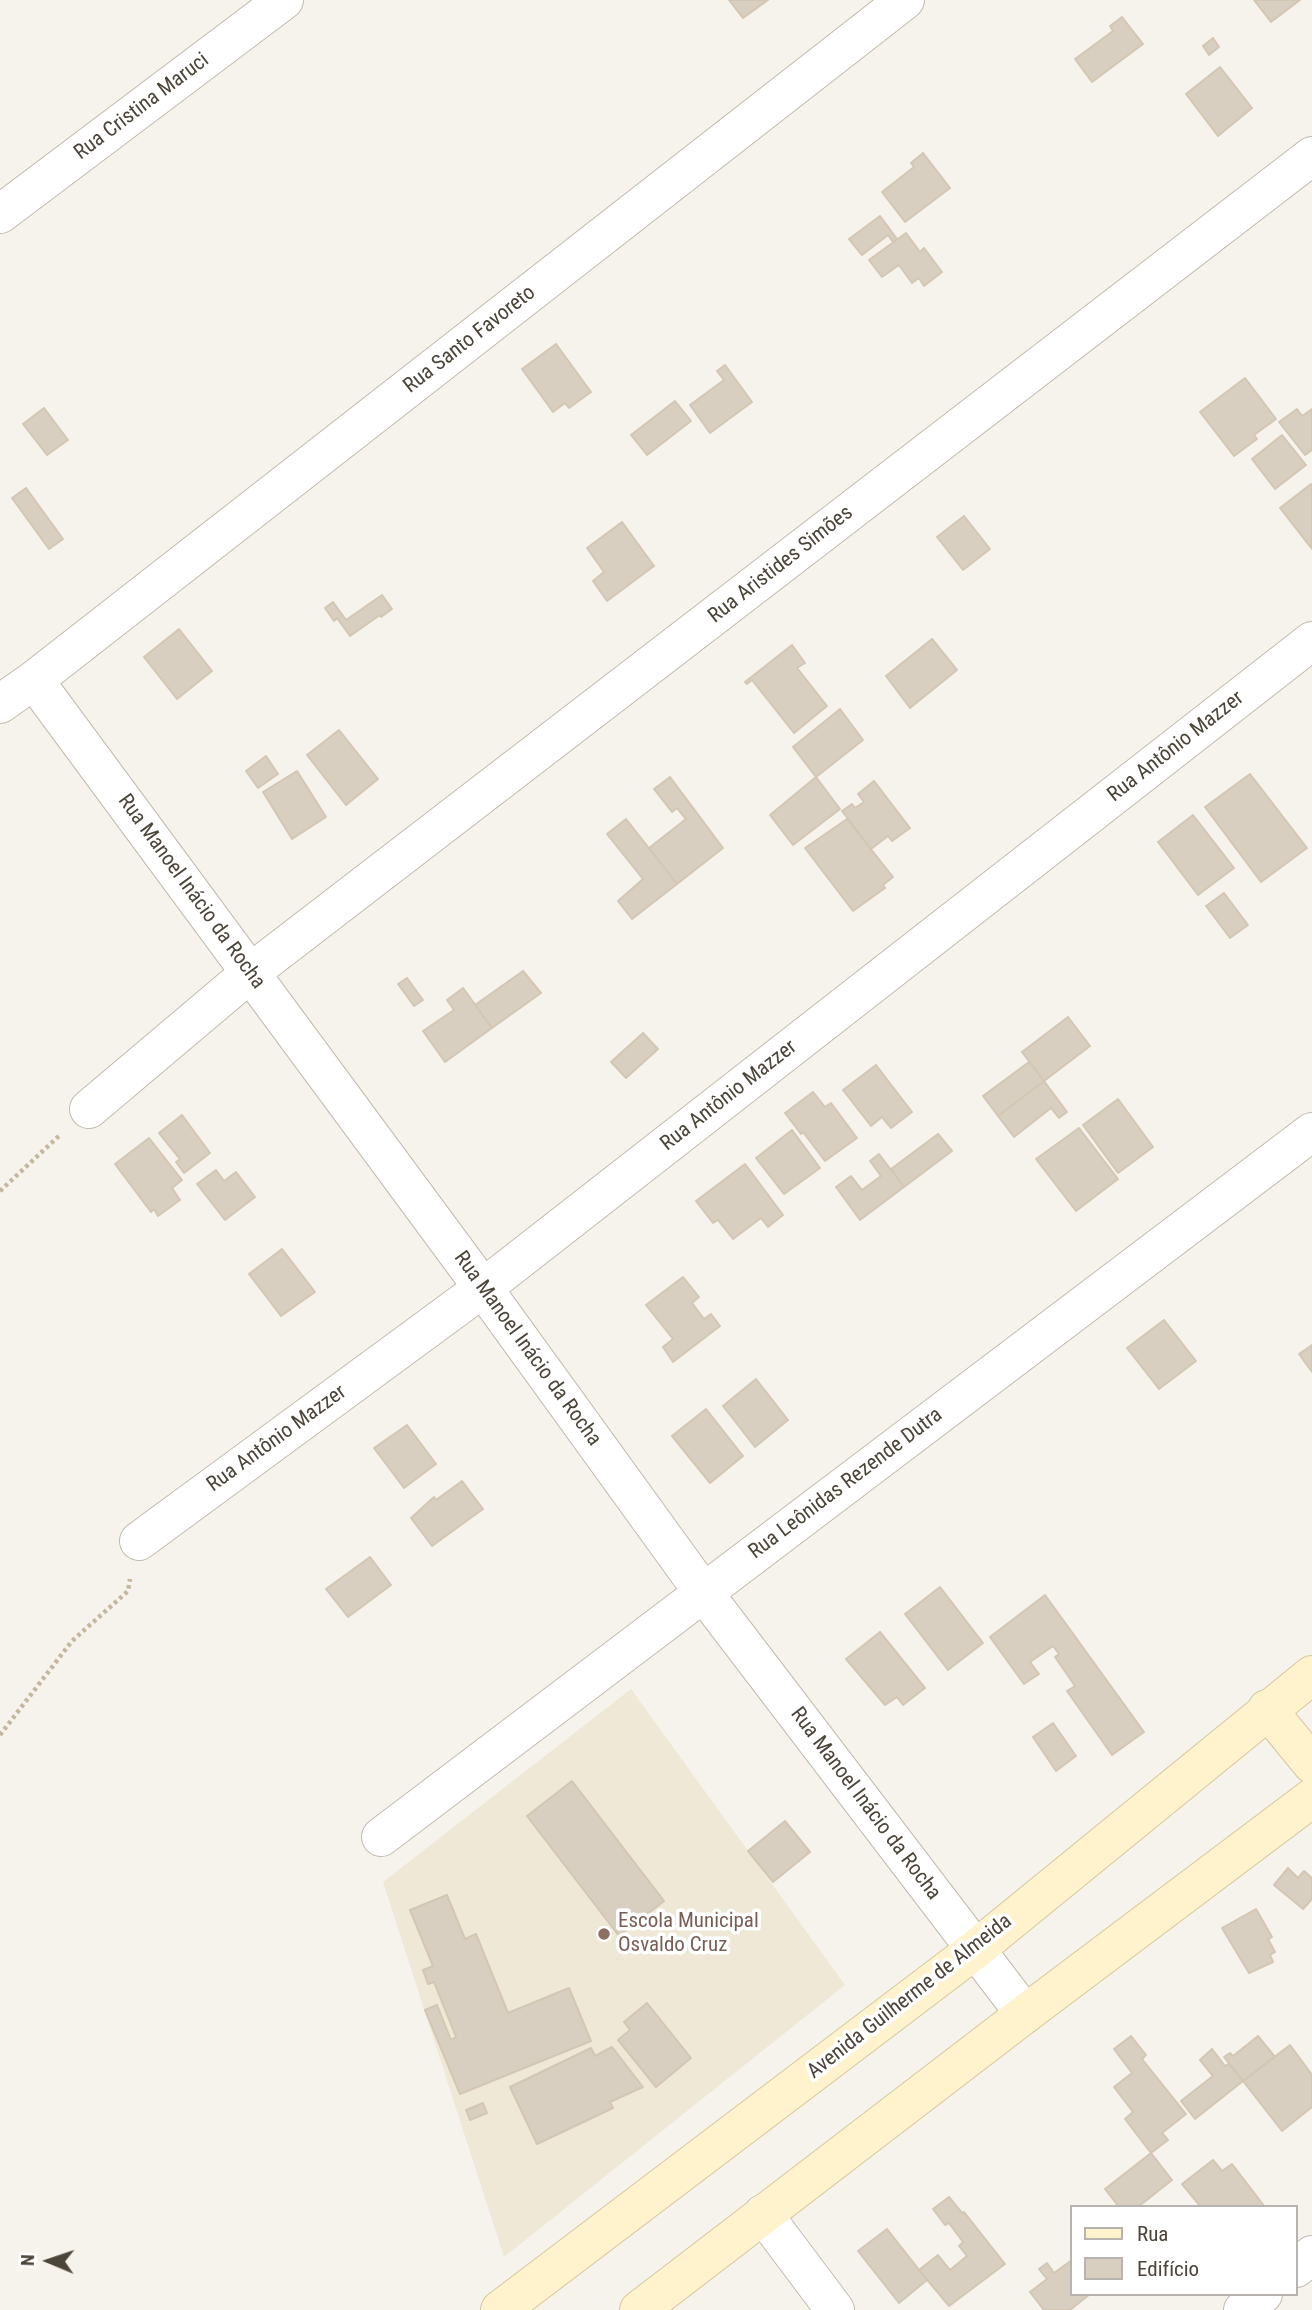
<!DOCTYPE html>
<meta charset="utf-8">
<style>
body{margin:0}
#map{position:relative;width:1312px;height:2310px;overflow:hidden;background:#f6f3ec;font-family:"Roboto Condensed",sans-serif}
canvas{display:block}
.legend{position:absolute;left:1070px;top:2205px;width:228px;height:91px;box-sizing:border-box;background:#fff;border:2px solid #b7b4b0;margin:0;padding:9px 12px;list-style:none;font-size:21px;color:#4b4439}
.legend li{display:flex;align-items:center;gap:14px;height:35px}
.legend b{width:35px;border:2px solid #b7b4b0}
.north{position:absolute;left:14px;top:2226px;width:70px;height:70px;-webkit-text-stroke:5px #fff;paint-order:stroke;rotate:272deg;font-size:19px;font-weight:700;line-height:28px;text-align:center;color:#4b4439}
.north::after{content:'';display:block;margin:auto;width:24px;height:32px;background:#4b4439;clip-path:polygon(50% 0,100% 100%,50% 72%,0 100%)}
</style>
<div id="map">
<canvas width="1312" height="2310"></canvas>
<ul class="legend">
<li><b style="height:9px;background:#fff3cd"></b>Rua</li>
<li><b style="height:19px;background:#d8cfc1"></b>Edifício</li>
</ul>
<div class="north">N</div>
</div>
<script>
const ctx = document.querySelector('canvas').getContext('2d');
ctx.lineJoin = 'round';
function paint(path, color) {
  ctx.fillStyle = color;
  ctx.fill(path, 'evenodd');
}
function shape(rows) {
  const path = new Path2D();
  for (const r of rows) {
    path.moveTo(r[0], r[1]);
    for (let i = 2; i < r.length; i += 2) path.lineTo(r[i], r[i + 1]);
  }
  return path;
}
function trace(path, color, width, dash) {
  ctx.strokeStyle = color;
  ctx.lineWidth = width;
  ctx.lineCap = dash ? 'butt' : 'round';
  ctx.setLineDash(dash || []);
  ctx.stroke(path);
}
function drawText(font, color, halo, rows, align = 'center') {
  ctx.font = font + ' "Roboto Condensed",sans-serif';
  ctx.lineWidth = 7;
  ctx.setLineDash([]);
  ctx.textBaseline = 'middle';
  ctx.strokeStyle = halo;
  ctx.fillStyle = color;
  for (const [text, x, y, turn = 0] of rows) {
    ctx.save();
    ctx.translate(x, y);
    ctx.rotate((+turn || 0) * Math.PI / 180);
    ctx.textAlign = isNaN(turn) ? turn : align;
    if (halo) ctx.strokeText(text, 0, 0);
    ctx.fillText(text, 0, 0);
    ctx.restore();
  }
}
paint(shape([
 [631,1689,845,1985,504,2257,383,1882]
]), '#efe8d6');
const building = shape([
 [729,0,768,0,743,18,729,0],
 [1254,0,1300,0,1271,22,1254,0],
 [1122,17,1143,44,1092,82,1075,59,1113,31,1110,26,1122,17],
 [1213,38,1219,47,1209,55,1203,46,1213,38],
 [1220,67,1252,108,1218,136,1186,94,1220,67],
 [923,153,950,188,905,222,882,192,914,167,911,163,923,153],
 [880,216,897,239,893,242,888,235,862,255,849,239,880,216],
 [906,233,920,252,924,248,942,272,924,286,919,278,912,283,899,265,882,277,869,260,906,233],
 [556,344,591,392,569,408,565,403,553,412,522,369,556,344],
 [725,365,752,402,710,433,690,405,724,380,717,371,725,365],
 [1245,378,1276,419,1254,435,1257,439,1234,456,1200,412,1245,378],
 [675,401,691,421,647,455,631,435,675,401],
 [44,408,68,440,47,455,23,424,44,408],
 [1297,409,1302,416,1312,409,1312,450,1305,455,1279,422,1297,409],
 [1282,435,1306,465,1275,489,1252,459,1282,435],
 [1311,484,1312,486,1312,549,1280,508,1311,484],
 [26,488,63,539,49,549,12,498,26,488],
 [964,516,990,549,963,570,937,537,964,516],
 [622,522,654,566,607,601,593,581,604,572,587,548,622,522],
 [382,595,392,609,381,617,380,615,350,636,337,618,334,621,325,608,333,602,346,620,382,595],
 [179,629,212,671,177,699,144,657,179,629],
 [932,639,957,670,910,708,886,676,932,639],
 [792,645,805,663,797,668,827,706,794,733,752,680,747,684,745,682,792,645],
 [840,709,863,740,816,777,793,747,840,709],
 [339,730,378,779,346,805,307,755,339,730],
 [266,756,278,774,258,788,246,771,266,756],
 [297,771,326,817,292,839,263,792,297,771],
 [1250,774,1307,848,1261,882,1205,807,1250,774],
 [670,777,723,848,677,884,649,848,686,819,677,808,672,812,654,789,670,777],
 [816,777,840,809,793,845,770,815,816,777],
 [874,781,910,828,892,841,888,836,871,849,842,811,852,804,855,808,864,802,858,794,874,781],
 [1193,815,1234,868,1198,895,1158,842,1193,815],
 [626,819,677,884,632,919,618,901,643,879,607,834,626,819],
 [847,819,893,877,883,885,885,888,853,911,805,848,847,819],
 [1224,893,1248,925,1230,938,1206,906,1224,893],
 [523,971,541,993,492,1028,475,1005,523,971],
 [407,978,423,1000,414,1006,398,984,407,978],
 [463,988,492,1028,445,1062,423,1031,454,1010,447,1000,463,988],
 [1068,1017,1090,1046,1044,1081,1022,1052,1068,1017],
 [643,1033,658,1049,626,1078,611,1062,643,1033],
 [1029,1062,1044,1081,998,1116,983,1096,1029,1062],
 [876,1065,912,1112,891,1128,882,1117,871,1126,843,1090,876,1065],
 [1044,1081,1067,1112,1059,1118,1051,1108,1014,1137,998,1116,1044,1081],
 [813,1092,825,1107,831,1103,857,1138,825,1161,803,1132,801,1134,785,1113,813,1092],
 [1118,1099,1153,1147,1118,1173,1083,1125,1118,1099],
 [182,1115,210,1153,184,1173,176,1162,180,1159,159,1133,182,1115],
 [1079,1128,1118,1179,1076,1211,1036,1159,1079,1128],
 [792,1130,820,1168,784,1194,756,1158,792,1130],
 [938,1134,952,1151,904,1187,891,1169,938,1134],
 [149,1138,182,1180,172,1188,180,1200,158,1216,154,1209,151,1212,115,1164,149,1138],
 [879,1154,904,1187,860,1220,836,1187,851,1176,862,1190,881,1176,870,1161,879,1154],
 [745,1164,783,1215,768,1227,761,1218,733,1239,718,1220,713,1223,696,1201,745,1164],
 [216,1170,224,1181,236,1172,255,1197,225,1220,197,1184,216,1170],
 [282,1249,315,1292,281,1316,249,1274,282,1249],
 [683,1277,699,1297,692,1303,704,1319,711,1314,720,1326,673,1362,663,1347,673,1339,646,1305,683,1277],
 [1164,1320,1196,1361,1159,1389,1127,1348,1164,1320],
 [1312,1345,1312,1372,1299,1354,1312,1345],
 [756,1379,788,1420,755,1447,723,1406,756,1379],
 [706,1409,743,1456,710,1483,672,1436,706,1409],
 [407,1425,436,1464,404,1488,374,1448,407,1425],
 [462,1481,483,1509,432,1546,411,1518,434,1497,436,1500,462,1481],
 [370,1557,391,1585,348,1617,326,1589,370,1557],
 [940,1587,983,1643,948,1670,905,1614,940,1587],
 [1045,1595,1144,1732,1112,1755,1067,1691,1075,1686,1055,1657,1059,1654,1053,1646,1030,1662,1039,1674,1024,1684,990,1637,1045,1595],
 [880,1632,925,1688,903,1705,897,1697,885,1705,846,1659,880,1632],
 [1053,1723,1076,1756,1056,1771,1033,1737,1053,1723],
 [572,1781,664,1901,619,1936,527,1816,572,1781],
 [785,1821,810,1852,773,1882,748,1851,785,1821],
 [1288,1868,1298,1878,1304,1871,1312,1878,1312,1899,1303,1909,1274,1885,1288,1868],
 [447,1895,465,1939,476,1934,508,2013,569,1988,591,2041,460,2094,425,2010,437,2005,451,2040,456,2037,434,1982,428,1984,423,1970,433,1966,410,1910,447,1895],
 [1256,1909,1272,1937,1268,1939,1275,1952,1270,1955,1273,1962,1249,1973,1222,1928,1256,1909],
 [647,2003,691,2058,656,2087,618,2040,630,2030,624,2022,647,2003],
 [1131,2036,1146,2055,1142,2059,1186,2114,1162,2133,1168,2140,1151,2153,1125,2119,1133,2112,1114,2087,1132,2073,1114,2049,1131,2036],
 [1258,2036,1275,2057,1243,2081,1224,2057,1230,2053,1233,2056,1258,2036],
 [1290,2045,1312,2075,1312,2107,1282,2131,1243,2081,1290,2045],
 [612,2047,643,2087,610,2102,613,2108,537,2144,510,2087,591,2048,595,2056,612,2047],
 [1212,2049,1225,2066,1229,2064,1243,2081,1195,2119,1181,2101,1213,2076,1200,2060,1212,2049],
 [483,2103,487,2113,470,2120,466,2110,483,2103],
 [1151,2153,1172,2180,1138,2207,1119,2207,1105,2189,1151,2153],
 [1213,2160,1222,2171,1232,2164,1265,2207,1201,2207,1182,2184,1213,2160],
 [949,2197,962,2213,964,2212,1005,2264,949,2306,919,2270,938,2255,950,2270,967,2256,959,2246,963,2242,949,2223,945,2225,933,2209,949,2197],
 [887,2229,927,2280,899,2303,858,2251,887,2229],
 [1072,2260,1072,2294,1090,2294,1070,2310,1044,2310,1030,2292,1047,2279,1039,2269,1047,2263,1054,2273,1072,2260]
]);
paint(building, '#d8cfc1');
trace(building, '#d3c7b4', 2);
const street = shape([
 [0,214,284,0],
 [34,680,483,1288,703,1592,1025,2014],
 [0,704,34,680,905,0],
 [89,1109,250,973,1312,156],
 [139,1541,483,1288,1312,641],
 [381,1837,1312,1132],
 [763,2214,835,2310],
 [1296,2268,1312,2255],
 [1243,2310,1263,2294]
]);
const secondary = shape([
 [1267,1709,1312,1764],
 [500,2310,976,1949,1312,1675],
 [639,2310,1025,2014,1312,1798]
]);
trace(street, '#c2bbae', 40);
trace(secondary, '#d6c79b', 40);
trace(shape([
 [0,1191,61,1134],
 [0,1735,72,1641,128,1591,130,1579]
]), '#c4b79f', 4.5, [3.5, 3.5]);
trace(street, '#fff', 38);
trace(secondary, '#fff3cd', 38);
for (const [x, y, r, color] of [
 [604,1934,7,"#8d6e63"]
]) {
  const dot = new Path2D();
  dot.arc(x, y, r, 0, 2 * Math.PI);
  ctx.fillStyle = color;
  ctx.fill(dot);
  trace(dot, '#fff', 2.5);
}
drawText('21px', '#4b4439', '#fff', [
 ["Rua Cristina Maruci",142,107,-37],
 ["Rua Santo Favoreto",470,340,-38],
 ["Rua Aristides Simões",781,565,-38],
 ["Rua Antônio Mazzer",1176,747,-38],
 ["Rua Manoel Inácio da Rocha",191,892,54],
 ["Rua Antônio Mazzer",729,1096,-38],
 ["Rua Manoel Inácio da Rocha",527,1349,54],
 ["Rua Antônio Mazzer",277,1439,-36],
 ["Rua Leônidas Rezende Dutra",846,1484,-37],
 ["Rua Manoel Inácio da Rocha",865,1804,53],
 ["Avenida Guilherme de Almeida",910,1997,-38]
]);
drawText('21px', '#785e54', '#fff', [
 ["Escola Municipal",618,1922],
 ["Osvaldo Cruz",618,1946]
], 'left');
</script>
